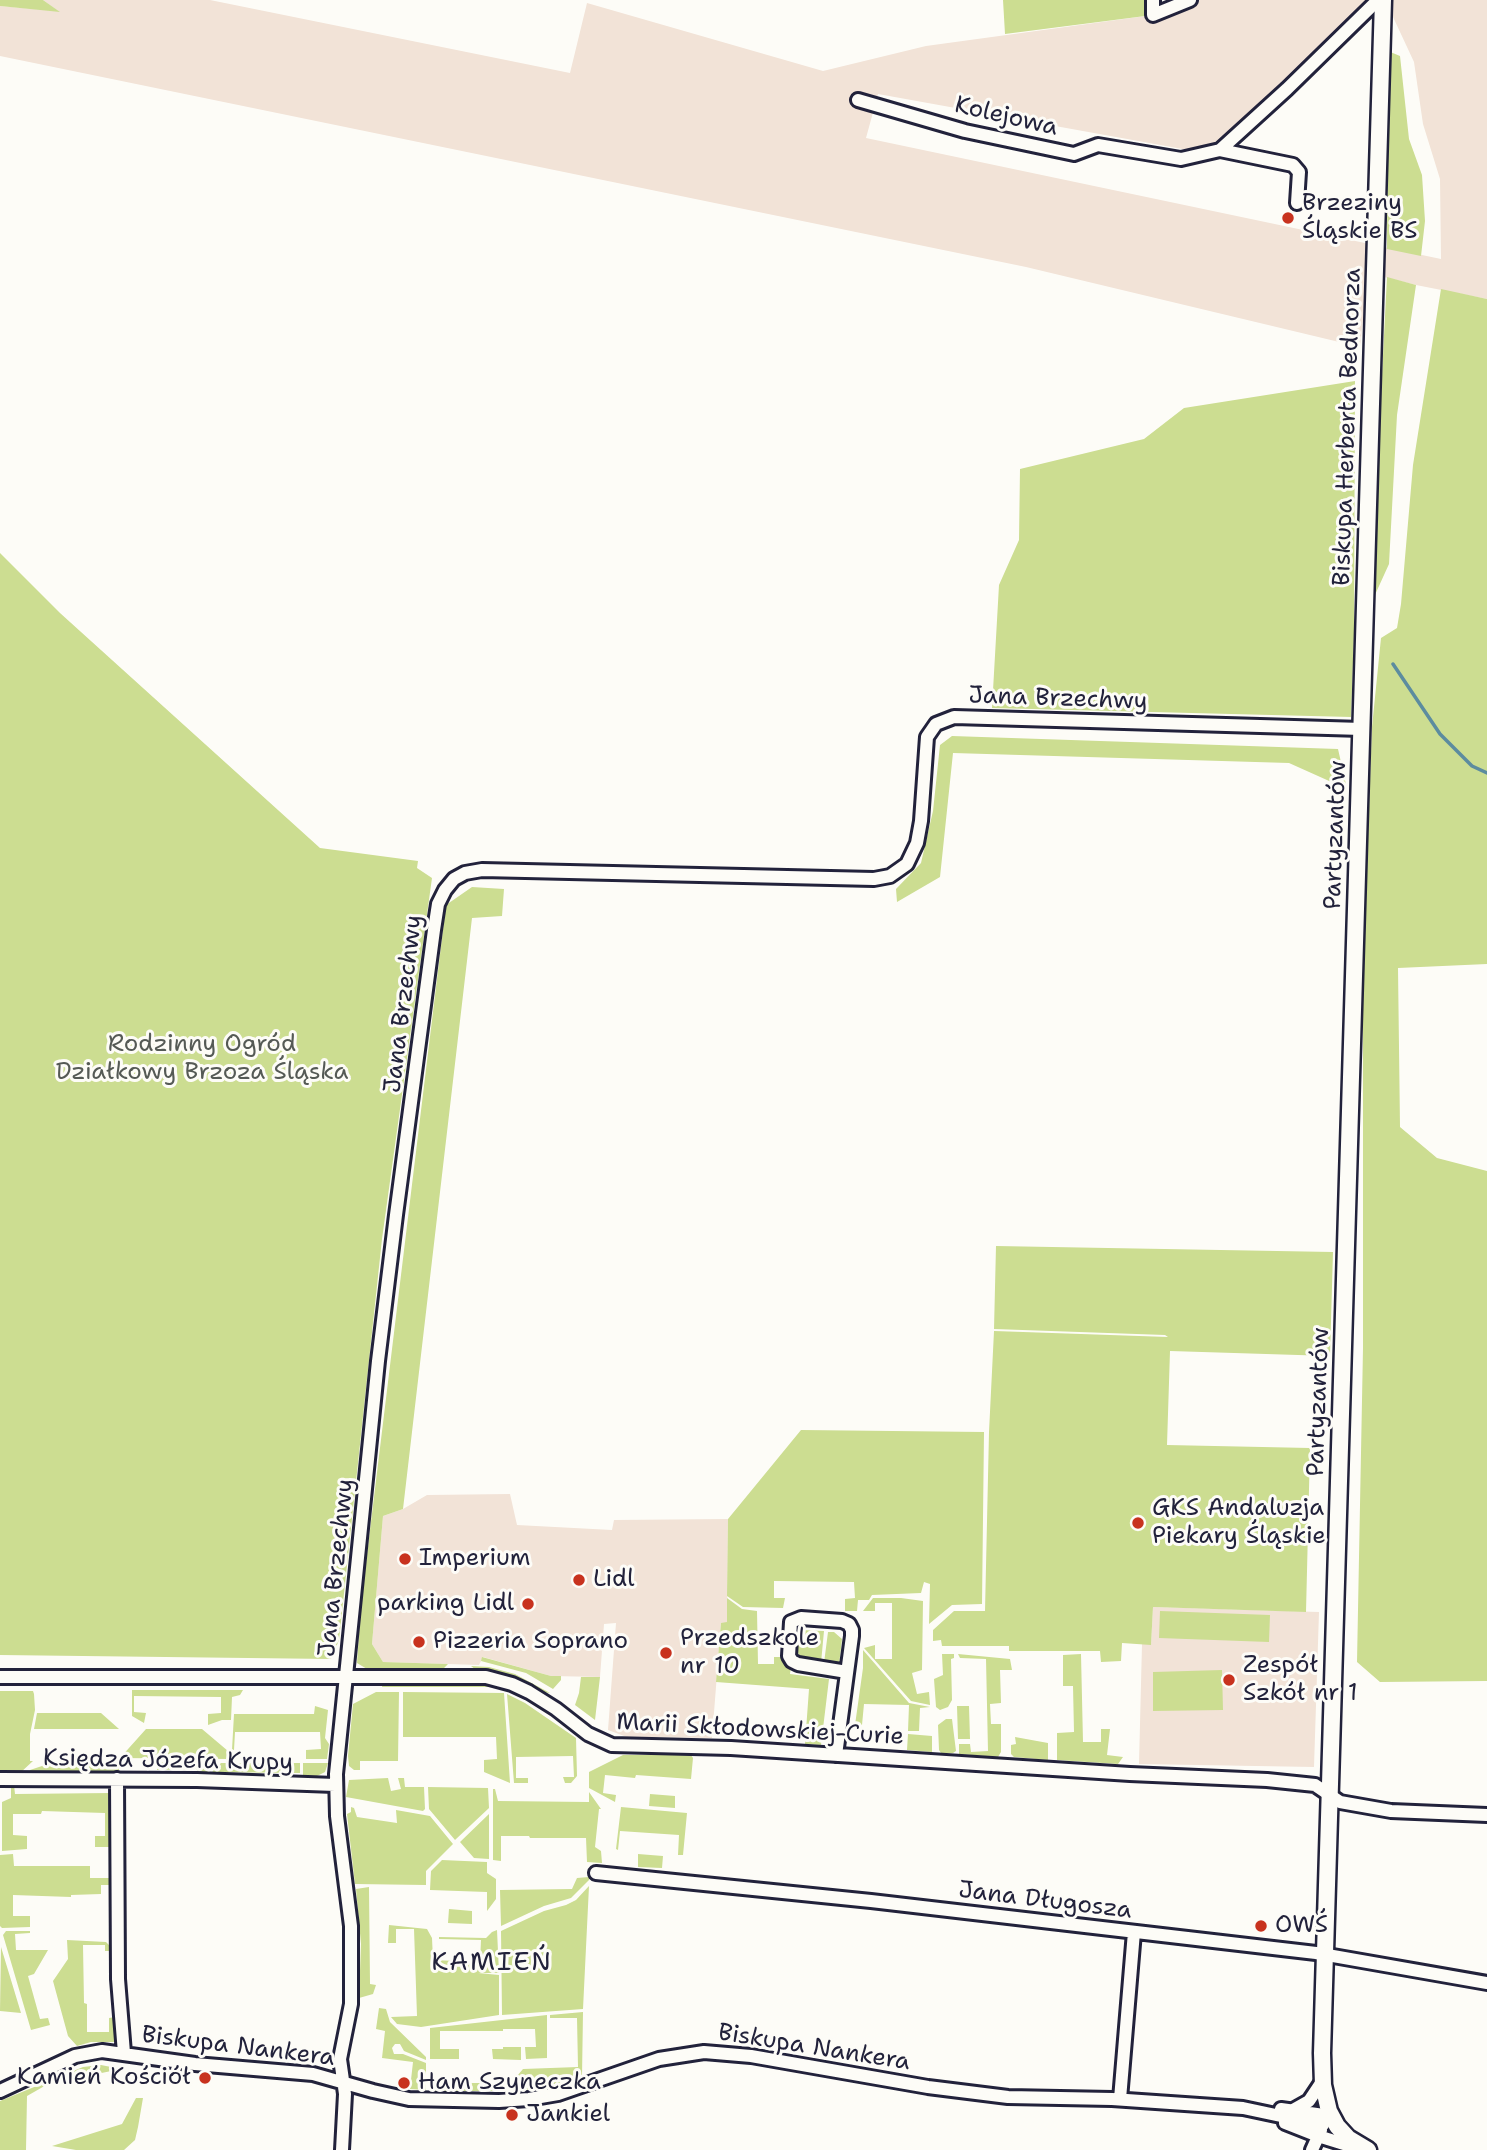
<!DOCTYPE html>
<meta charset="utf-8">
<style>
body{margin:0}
canvas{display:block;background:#fdfcf7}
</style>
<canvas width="1487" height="2150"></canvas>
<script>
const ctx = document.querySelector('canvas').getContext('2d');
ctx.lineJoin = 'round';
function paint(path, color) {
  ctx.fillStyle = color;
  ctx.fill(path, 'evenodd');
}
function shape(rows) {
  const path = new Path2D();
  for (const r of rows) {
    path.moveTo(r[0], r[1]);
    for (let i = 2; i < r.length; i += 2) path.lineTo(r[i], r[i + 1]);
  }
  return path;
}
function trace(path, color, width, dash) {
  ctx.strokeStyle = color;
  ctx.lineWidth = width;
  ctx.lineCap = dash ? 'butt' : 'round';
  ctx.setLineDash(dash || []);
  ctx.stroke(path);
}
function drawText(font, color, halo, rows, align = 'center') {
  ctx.font = font + ' "Shantell Sans",sans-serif';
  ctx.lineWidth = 6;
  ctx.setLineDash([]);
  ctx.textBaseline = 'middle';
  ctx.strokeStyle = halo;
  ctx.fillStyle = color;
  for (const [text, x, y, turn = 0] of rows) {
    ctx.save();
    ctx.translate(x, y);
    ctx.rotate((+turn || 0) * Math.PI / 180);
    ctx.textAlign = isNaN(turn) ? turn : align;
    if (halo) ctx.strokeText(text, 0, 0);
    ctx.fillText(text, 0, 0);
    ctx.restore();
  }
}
paint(shape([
 [43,0,210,0,570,73,587,3,823,71,926,46,1153,15,1190,0,1487,0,1487,299,1416,285,1368,273,1360,347,1026,267,0,56,0,6,58,11],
 [1378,3,1387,4,1414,62,1423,124,1440,179,1441,259,866,138,878,94,1188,150,1215,143,1287,91],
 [510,1494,517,1525,612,1530,614,1520,728,1519,727,1623,721,1623,712,1738,627,1737,608,1730,616,1623,604,1624,600,1677,551,1676,483,1657,479,1665,383,1662,372,1644,383,1516,403,1509,427,1495],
 [1153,1607,1319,1612,1314,1767,1139,1764,1142,1644,1151,1644]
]), '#f2e3d7');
paint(shape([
 [0,0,43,0,60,12,0,6],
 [1003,0,1153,0,1153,15,1005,34],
 [1388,51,1400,56,1409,139,1422,175,1425,221,1421,256,1387,249],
 [1387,277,1416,285,1397,415,1389,564,1374,597,1371,591],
 [1441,289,1487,299,1487,964,1398,968,1400,1127,1437,1158,1487,1171,1487,1681,1380,1682,1357,1662,1363,1348,1363,970,1372,727,1381,638,1397,628,1401,604,1413,465],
 [1355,381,1354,634,1351,717,992,708,999,585,1019,540,1020,469,1144,439,1184,408],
 [0,553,60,613,320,848,418,861,417,868,432,878,382,1239,339,1640,331,1659,0,1655],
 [952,736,1338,749,1347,789,1289,763,953,753,940,877,897,902,896,889,921,863,933,811,940,745],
 [472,887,504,889,502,916,472,918,403,1509,383,1516,372,1644,383,1662,448,1664,443,1669,367,1669,357,1663,361,1604,446,905],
 [996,1246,1333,1252,1330,1356,1170,1351,1167,1445,1310,1448,1306,1612,1153,1607,1151,1645,1122,1643,1121,1661,1101,1662,1100,1651,1009,1651,1009,1646,942,1646,941,1640,933,1641,933,1630,954,1611,985,1611,989,1432,994,1331,1168,1337,1165,1335,994,1329],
 [801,1430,984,1432,982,1604,952,1605,929,1624,930,1584,924,1582,921,1593,872,1595,869,1600,858,1600,857,1611,845,1611,845,1599,855,1598,854,1582,774,1581,774,1598,785,1598,783,1608,743,1607,727,1596,728,1519],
 [727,1598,742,1609,757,1611,758,1664,774,1664,774,1657,786,1657,786,1665,791,1666,790,1674,829,1679,821,1745,805,1744,809,1689,716,1682,721,1623,727,1622],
 [873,1598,901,1598,923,1601,922,1670,912,1673,917,1694,929,1692,930,1705,911,1701,864,1648,875,1645,875,1659,892,1659,892,1603,875,1603,875,1611,863,1611],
 [1160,1611,1270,1615,1269,1642,1159,1638],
 [796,1626,800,1626,800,1630,824,1631,821,1663,804,1660,795,1650],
 [828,1632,834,1632,842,1639,839,1665,824,1663],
 [863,1650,909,1703,930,1707,920,1708,919,1731,908,1731,909,1705,864,1704,862,1725,855,1725,863,1668],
 [942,1654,954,1654,954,1658,951,1659,952,1700,948,1707,940,1710,936,1707,934,1679,943,1675],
 [958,1654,1010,1659,1012,1670,1000,1670,1001,1703,990,1704,991,1724,1001,1724,1001,1752,998,1757,959,1754,959,1744,970,1744,971,1752,988,1751,986,1659,960,1658],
 [1081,1654,1083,1742,1101,1742,1101,1729,1110,1729,1107,1755,1123,1757,1118,1764,1057,1760,1057,1733,1074,1732,1073,1686,1063,1686,1063,1655],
 [482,1657,551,1676,561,1676,561,1680,553,1689,526,1673,481,1661],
 [471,1666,489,1667,515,1674,550,1693,542,1692,513,1678,476,1670],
 [1222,1670,1223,1710,1153,1711,1153,1672],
 [581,1677,600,1677,595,1720,575,1705,579,1693],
 [98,1682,242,1682,243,1686,97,1686],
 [383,1682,485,1683,502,1687,382,1687],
 [132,1690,243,1690,240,1695,232,1697,231,1720,222,1720,208,1725,208,1714,221,1713,221,1697,134,1696,134,1712,146,1713,144,1723,132,1716],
 [0,1691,33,1691,34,1694,35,1710,30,1734,30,1761,33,1761,20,1773,0,1772],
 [376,1692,399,1692,398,1761,360,1761,360,1770,354,1770,349,1766,348,1756,353,1704],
 [403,1692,504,1693,510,1783,484,1772,484,1760,497,1759,496,1737,403,1737],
 [507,1694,525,1703,576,1738,577,1776,571,1783,565,1783,563,1777,574,1777,573,1756,516,1757,516,1778,528,1778,528,1783,514,1783],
 [315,1706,328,1710,325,1738,329,1744,327,1759,306,1759,306,1750,321,1749,320,1732,235,1732,234,1750,232,1750,234,1714,314,1714],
 [957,1706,969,1706,970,1739,958,1739],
 [37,1713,101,1713,119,1729,34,1729],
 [946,1719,952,1719,956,1751,953,1753,941,1753,939,1750,938,1725],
 [146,1729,202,1729,228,1751,228,1759,120,1758],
 [908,1734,932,1736,932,1752,907,1750],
 [1015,1737,1048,1743,1048,1760,1014,1757,1011,1754,1011,1745,1016,1744],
 [623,1755,691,1755,693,1758,691,1779,636,1775,635,1778,605,1775,603,1793,616,1795,615,1802,589,1788,589,1772],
 [54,1762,119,1762,119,1775,29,1774,30,1770],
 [157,1762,215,1763,208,1772,199,1772,196,1769,157,1770],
 [221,1763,300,1763,300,1773,212,1772],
 [303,1763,328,1763,325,1772,313,1778,303,1777],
 [388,1778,391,1791,401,1789,398,1778,404,1778,405,1787,424,1787,425,1809,423,1811,346,1797,349,1780],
 [11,1785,14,1785,15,1794,111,1793,111,1847,95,1847,95,1836,105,1836,105,1813,42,1811,41,1814,13,1814,13,1835,27,1836,27,1849,2,1851,2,1802,11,1798],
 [428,1787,488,1788,489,1808,455,1840,429,1809],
 [493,1789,495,1789,498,1801,589,1802,589,1792,601,1809,599,1809,595,1847,601,1851,602,1863,587,1862,586,1838,530,1838,529,1836,501,1836,501,1861,493,1860],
 [650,1794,675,1796,675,1808,649,1806],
 [351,1807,354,1808,357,1817,397,1823,396,1810,430,1816,453,1844,426,1871,426,1885,355,1884,347,1814,351,1812],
 [621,1807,687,1813,683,1855,678,1855,679,1835,620,1831,618,1850,616,1849],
 [489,1814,489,1859,474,1858,460,1842],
 [13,1854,14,1866,90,1866,90,1878,112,1878,112,1885,101,1885,101,1894,71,1895,71,1897,13,1895,13,1916,30,1916,30,1927,2,1928,0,1926,0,1855],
 [638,1854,663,1856,662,1868,638,1867],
 [442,1860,487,1862,487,1873,496,1879,496,1899,487,1911,487,1892,430,1890,431,1871],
 [589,1877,589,1880,571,1898,544,1906,501,1926,500,1890,572,1889,577,1878],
 [589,1886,583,2009,502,2015,501,1931,544,1911,566,1905,576,1900],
 [369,1887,370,1984,376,1985,373,1994,359,1998,361,1944,356,1889],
 [449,1909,472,1911,472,1924,448,1923],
 [389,1925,427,1929,432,1938,433,1960,480,1962,481,1940,439,1939,439,1937,486,1938,492,1932,497,1930,499,1973,478,1973,499,1975,499,2015,421,2027,397,2024,391,2017,417,2016,414,1929,396,1929,396,1943,388,1943],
 [6,1931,30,1931,30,1933,15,1934,16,1950,48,1950,34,1974,28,1976,40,2019,48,2018,50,2025,31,2030,3,1935],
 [67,1940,106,1942,111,1947,112,1951,105,1951,105,1945,83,1945,84,2003,87,2004,87,2032,109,2032,109,2018,115,2017,117,2040,114,2042,91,2042,77,2046,68,2036,53,1981,68,1959],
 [1,1947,21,2013,0,2011],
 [379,2008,386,2009,390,2022,426,2057,426,2060,404,2051,400,2044,395,2044,392,2048,394,2054,403,2054,426,2063,426,2090,410,2089,413,2062,382,2058,385,2031,376,2029],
 [583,2012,582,2077,551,2087,528,2090,524,2087,521,2089,518,2084,517,2076,523,2069,578,2067,577,2018,550,2018,550,2015],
 [547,2015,547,2058,526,2059,525,2047,536,2047,535,2029,503,2029,503,2031,440,2031,440,2049,459,2049,459,2059,430,2059,430,2028],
 [503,2047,521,2047,521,2060,493,2059,492,2049,503,2049],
 [101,2065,121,2069,48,2084,27,2096,26,2150,0,2150,0,2101,83,2067],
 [502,2076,505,2078,506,2091,430,2091,430,2083,497,2083],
 [136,2098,143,2098,138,2127,135,2140,124,2150,76,2150,52,2146,122,2124]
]), '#ccdd91');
trace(shape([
 [1393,664,1440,734,1472,766,1487,773]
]), '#5c8c9f', 3.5);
const street = shape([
 [1153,0,1153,15,1190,0],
 [858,100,965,131,1074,154,1098,145,1181,159,1220,150,1287,89,1378,0],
 [1220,150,1293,165,1299,172,1297,203],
 [0,1677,486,1677,512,1684,529,1692,556,1709,588,1734,612,1745,731,1748,1130,1774,1267,1780,1315,1785,1340,1802,1391,1811,1487,1815],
 [836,1755,852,1636,852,1630,849,1624,842,1621,801,1618,791,1622,789,1656,792,1661,798,1664,847,1672],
 [0,1779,197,1780,335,1785],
 [117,1779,118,1979,124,2053],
 [596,1873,871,1901,1316,1953,1487,1983],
 [0,2091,75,2056,102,2051,195,2064,313,2074,373,2091,409,2099,499,2101,529,2099,558,2094,659,2059,704,2052,751,2056,928,2087,1008,2097,1112,2099,1243,2108,1323,2125],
 [1120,2099,1134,1932],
 [1281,2109,1331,2116],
 [1293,2110,1309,2101,1323,2080],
 [1285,2123,1318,2136,1360,2149],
 [342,2150,345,2094,340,2059,351,2004,351,1926,337,1816,336,1774,378,1361,396,1215,434,930,438,904,445,890,454,879,465,873,482,870,874,879,890,876,907,864,917,843,921,821,927,737,936,724,954,717,1362,729],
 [1312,2150,1321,2130]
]);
const secondary = shape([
 [1368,2150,1348,2138,1337,2126,1329,2111,1323,2085,1322,2053,1383,0]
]);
trace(street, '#22223b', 18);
trace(secondary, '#22223b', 21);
trace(street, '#fdfcf7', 12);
trace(secondary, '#fdfcf7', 16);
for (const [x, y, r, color] of [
 [1288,218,7,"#c8321e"],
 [1138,1523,7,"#c8321e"],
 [405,1559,7,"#c8321e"],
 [579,1580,7,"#c8321e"],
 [528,1604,7,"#c8321e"],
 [419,1642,7,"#c8321e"],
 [666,1653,7,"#c8321e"],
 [1229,1680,7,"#c8321e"],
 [1261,1926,7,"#c8321e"],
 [205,2078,7,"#c8321e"],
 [404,2083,7,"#c8321e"],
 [512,2115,7,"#c8321e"]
]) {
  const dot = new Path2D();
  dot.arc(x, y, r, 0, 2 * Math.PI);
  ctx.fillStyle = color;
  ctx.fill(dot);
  trace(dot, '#fdfcf7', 2.5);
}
drawText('24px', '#22223b', '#fdfcf7', [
 ["Kolejowa",1006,117,13],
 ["Biskupa Herberta Bednorza",1348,427,-88],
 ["Jana Brzechwy",1058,699,2],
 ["Partyzantów",1336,835,-88],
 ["Jana Brzechwy",404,1004,-83],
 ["Partyzantów",1319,1402,-88],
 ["Jana Brzechwy",337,1568,-84],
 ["Marii Skłodowskiej-Curie",760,1730,3],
 ["Księdza Józefa Krupy",168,1761,1],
 ["Jana Długosza",1045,1901,7],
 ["Biskupa Nankera",238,2047,7],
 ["Biskupa Nankera",814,2048,9]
]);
drawText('24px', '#22223b', '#fdfcf7', [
 ["Brzeziny",1302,204],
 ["Śląskie BS",1302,232],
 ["GKS Andaluzja",1152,1509],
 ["Piekary Śląskie",1152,1537],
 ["Imperium",419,1559],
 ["Lidl",593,1580],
 ["parking Lidl",514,1604,"right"],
 ["Przedszkole",680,1639],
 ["nr 10",680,1667],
 ["Pizzeria Soprano",433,1642],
 ["Zespół",1243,1666],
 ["Szkół nr 1",1243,1694],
 ["OWŚ",1275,1926],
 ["Kamień Kościół",191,2078,"right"],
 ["Ham Szyneczka",418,2083],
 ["Jankiel",526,2115]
], 'left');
drawText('24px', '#555a55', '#fdfcf7', [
 ["Rodzinny Ogród",202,1045],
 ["Działkowy Brzoza Śląska",202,1073]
]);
ctx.letterSpacing = '2px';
drawText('26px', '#22223b', '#fdfcf7', [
 ["KAMIEŃ",492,1963]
]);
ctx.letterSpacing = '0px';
</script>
